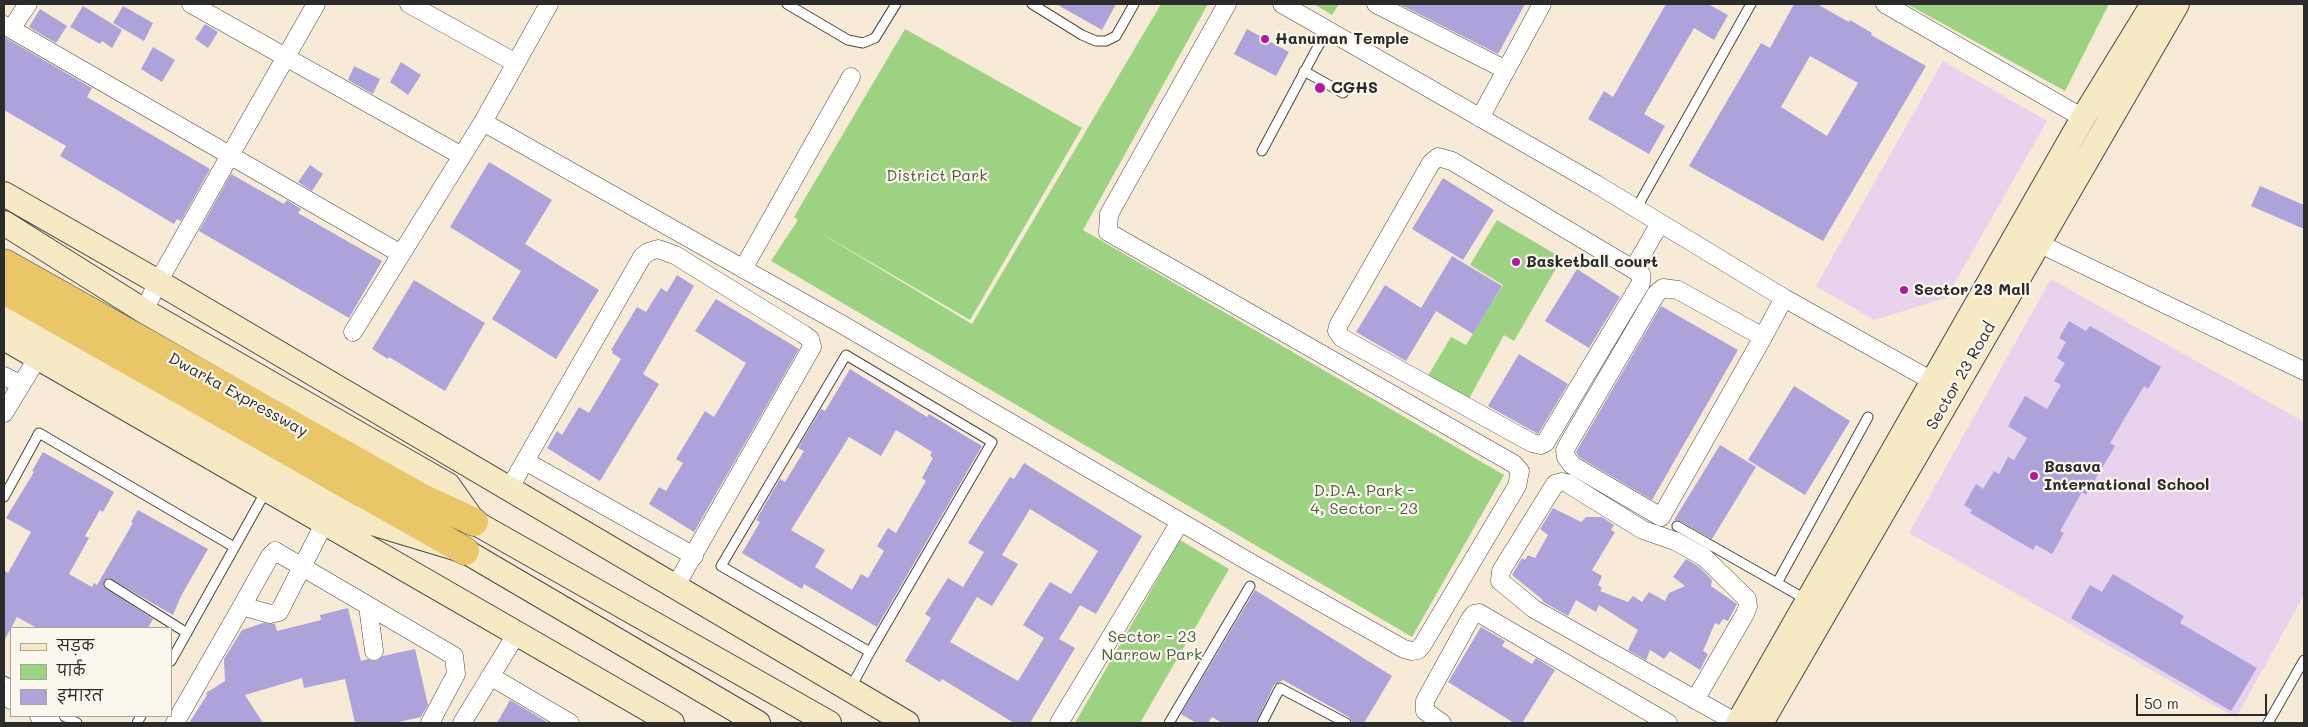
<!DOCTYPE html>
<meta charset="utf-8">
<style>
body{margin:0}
#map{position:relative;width:2308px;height:727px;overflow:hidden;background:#f7ebd7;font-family:Mali,"Playpen Sans Deva",sans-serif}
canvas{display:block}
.frame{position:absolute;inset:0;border:5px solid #2b2b2b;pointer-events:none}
.legend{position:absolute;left:10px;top:627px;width:162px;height:90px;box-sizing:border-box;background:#fbf7ec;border:1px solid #a8a59f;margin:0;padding:6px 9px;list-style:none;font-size:15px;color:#2b2b2b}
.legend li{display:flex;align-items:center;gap:10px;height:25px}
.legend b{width:25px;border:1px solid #a8a59f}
.scale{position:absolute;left:2136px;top:694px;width:131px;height:22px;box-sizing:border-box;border:2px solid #2b2b2b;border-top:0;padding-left:6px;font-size:15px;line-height:18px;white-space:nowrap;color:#2b2b2b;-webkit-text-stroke:4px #fbf7ec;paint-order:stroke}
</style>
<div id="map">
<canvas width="2308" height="727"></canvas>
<div class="frame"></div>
<ul class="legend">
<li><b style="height:6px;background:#f6e9c3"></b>सड़क</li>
<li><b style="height:14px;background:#9dd283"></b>पार्क</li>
<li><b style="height:14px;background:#ada3da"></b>इमारत</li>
</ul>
<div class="scale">50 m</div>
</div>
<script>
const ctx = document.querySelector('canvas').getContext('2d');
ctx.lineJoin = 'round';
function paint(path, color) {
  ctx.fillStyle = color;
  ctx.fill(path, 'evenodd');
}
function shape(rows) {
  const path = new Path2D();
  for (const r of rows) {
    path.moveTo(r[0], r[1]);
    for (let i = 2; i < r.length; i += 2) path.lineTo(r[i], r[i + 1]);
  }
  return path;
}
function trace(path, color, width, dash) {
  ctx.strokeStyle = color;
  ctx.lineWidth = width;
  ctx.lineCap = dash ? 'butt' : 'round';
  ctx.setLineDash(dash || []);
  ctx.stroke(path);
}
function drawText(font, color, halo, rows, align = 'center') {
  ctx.font = font + ' Mali,sans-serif';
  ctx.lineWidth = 4.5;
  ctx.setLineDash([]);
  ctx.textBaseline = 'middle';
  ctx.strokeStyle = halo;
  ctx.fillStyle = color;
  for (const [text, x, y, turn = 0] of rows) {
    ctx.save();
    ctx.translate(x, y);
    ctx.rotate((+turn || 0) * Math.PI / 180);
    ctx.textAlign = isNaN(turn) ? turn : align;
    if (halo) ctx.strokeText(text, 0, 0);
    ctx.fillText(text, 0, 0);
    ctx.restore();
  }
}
paint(shape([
 [1943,61,2047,121,1946,298,1874,320,1816,286],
 [2051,279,2304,422,2304,595,2236,718,1909,533]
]), '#e9d2ed');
paint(shape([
 [1161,4,1208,4,1083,230,1504,475,1412,637,771,261,798,220,794,217,905,29,1082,128,970,320,812,228,972,324],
 [1314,4,1339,4,1332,15],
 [1907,4,2109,4,2065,91],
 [1497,220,1562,258,1514,341,1504,335,1466,404,1426,379,1451,337,1466,345,1503,285,1470,265],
 [1180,540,1229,569,1140,723,1075,723]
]), '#9dd283');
paint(shape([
 [1056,4,1116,4,1102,30],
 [1399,4,1525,4,1498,54],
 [1666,4,1708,4,1728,15,1714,40,1694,28,1644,114,1665,126,1649,154,1588,119,1604,91,1613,97],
 [1794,4,1817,4,1849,22,1850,20,1872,33,1871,35,1926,66,1823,241,1689,166,1761,43,1770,48],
 [1810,56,1858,83,1827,136,1781,107],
 [83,6,122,30,112,48,102,41,100,44,70,27],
 [123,6,153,23,144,41,113,23],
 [40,9,67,26,56,43,29,27],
 [205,24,218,32,208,48,195,39],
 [1247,29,1289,52,1276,76,1234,54],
 [4,37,92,88,87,97,210,169,181,221,177,219,174,224,60,156,66,146,4,110],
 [153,47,175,60,162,82,141,69],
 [401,62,421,75,408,95,390,82],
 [354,66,380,79,373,94,348,80],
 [489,162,552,200,525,244,599,290,556,359,492,319,521,271,450,227],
 [310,165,323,174,312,191,298,182],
 [231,174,284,204,287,200,301,209,298,213,382,261,349,318,199,231],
 [1443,178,1494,210,1463,260,1412,229],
 [2260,186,2304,205,2304,229,2251,206],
 [1452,256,1502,286,1473,334,1436,311,1406,361,1356,332,1385,285,1421,308],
 [1577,269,1620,297,1589,348,1545,321],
 [677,275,694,286,643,374,659,384,600,481,547,448,557,431,562,435,579,407,589,413,621,359,612,353,613,351,611,350,637,307,646,312,661,288,667,292],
 [414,280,485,323,445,391,389,357,388,359,372,349],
 [716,299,799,349,694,532,649,504,659,487,666,491,683,463,676,459,705,411,714,417,746,363,695,331],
 [1661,306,1738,350,1652,500,1579,457,1576,452],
 [2069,321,2086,331,2090,326,2161,367,2148,389,2144,386,2110,443,2115,446,2086,495,2082,492,2060,531,2064,533,2052,554,2036,545,2033,550,1970,513,1972,510,1964,505,1976,484,1983,489,1994,471,1999,474,2008,457,2014,460,2027,438,2008,426,2025,396,2047,409,2061,385,2054,381,2065,363,2057,358,2066,342,2059,338],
 [1519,354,1568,384,1538,434,1488,406],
 [850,369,927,417,929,414,982,446,877,627,804,584,802,589,742,553,760,522,756,520,780,479,785,482,804,451,798,448,821,409,825,411],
 [896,430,932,452,930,456,933,458,922,478,926,481,896,533,888,528,877,546,884,551,868,578,861,574,852,590,815,567,825,550,791,530,849,437,881,456],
 [1794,386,1850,421,1805,495,1748,460],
 [1720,445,1756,467,1712,539,1680,521,1674,520],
 [43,452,114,492,103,512,100,510,85,536,89,538,69,574,92,587,94,583,97,585,133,523,131,522,138,510,208,549,181,596,173,615,109,578,104,581,104,587,153,619,148,628,37,628,17,617,4,641,4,570,8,573,31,532,6,518,34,472,32,471],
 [1024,463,1142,536,1096,614,1080,605,1059,639,1075,648,1030,723,1014,723,942,679,940,682,905,661,931,618,925,614,948,578,963,587,984,552,968,543,1010,477,1014,479],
 [1030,509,1098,551,1071,594,1050,582,1023,625,1044,638,1018,681,950,642,977,597,992,606,1018,564,1002,555],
 [1553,508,1581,522,1586,517,1602,517,1614,525,1611,530,1615,532,1592,570,1602,576,1598,585,1602,588,1600,591,1628,602,1633,596,1642,602,1649,592,1665,601,1669,593,1685,586,1673,577,1686,559,1698,566,1712,580,1711,586,1737,604,1728,621,1723,619,1719,625,1715,623,1703,651,1708,654,1700,670,1670,651,1664,659,1650,650,1646,660,1628,650,1638,630,1599,605,1596,612,1576,600,1568,616,1542,601,1543,600,1512,575,1522,558,1525,560,1528,555,1535,558,1548,535,1540,529],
 [2113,574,2184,616,2180,623,2257,668,2231,711,2071,618,2090,585,2102,592],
 [1255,590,1392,676,1364,723,1353,723,1349,717,1283,680,1274,685,1256,723,1222,723,1212,717,1208,723,1196,723,1181,714],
 [348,608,361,661,368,659,376,661,383,656,415,649,428,705,421,717,394,723,355,723,345,679,304,688,302,678,245,695,263,723,189,723,207,695,206,693,225,681,224,659,242,630,263,623,275,624,277,631,321,620,320,615],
 [1481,627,1505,641,1502,646,1532,664,1536,658,1555,670,1522,723,1514,723,1448,682],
 [510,700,549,723,497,723]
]), '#ada3da');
const lane = shape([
 [787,4,848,40,863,43,875,38,896,4],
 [1032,4,1082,35,1096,41,1106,41,1116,36,1134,4],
 [1304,71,1343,93],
 [1262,151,1316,50,1328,30],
 [1636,209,1751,4],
 [4,497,39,433,234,547],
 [1677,526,1807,600],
 [1777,583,1868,417],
 [109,584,187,633],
 [171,661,266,491],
 [4,681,11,685],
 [850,689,870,652,721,566,846,355,992,442,870,652],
 [64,716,77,723],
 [137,723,141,716],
 [1169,723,1250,586],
 [1262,723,1280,688,1346,723],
 [2268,723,2304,660]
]);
const street = shape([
 [191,4,462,156],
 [409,4,516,63],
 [1282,4,1596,184,1784,298,1943,387],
 [1376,4,1506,70],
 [1885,4,2083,118],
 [4,25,401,254],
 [11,29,28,4],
 [1480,118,1542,4],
 [483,122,843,325,1251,563,1404,649,1412,651,1418,650,1423,644,1517,486,1520,471,1514,464,1108,232,1109,214,1227,4],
 [1438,157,1452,161,1641,274,1641,283,1545,443,1541,445,1532,443,1342,338,1337,331,1338,326,1431,163,1438,157],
 [2038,243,2304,371],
 [1634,268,1659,225],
 [743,269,851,77],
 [144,311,158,282,316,4],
 [353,332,483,122,549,4],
 [1763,337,1678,290,1663,288,1656,294,1570,441,1565,450,1566,457,1572,465,1661,517,1763,337,1784,298],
 [4,376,20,384],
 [4,413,38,357],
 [525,461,694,556],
 [509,489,642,257,648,252,658,249,675,255,803,334,810,339,812,347,675,587],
 [242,606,270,556,275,551,454,656,456,674,430,723],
 [368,606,374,651],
 [490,676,570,723],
 [4,696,11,700],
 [1695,700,1745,614,1748,606,1747,599,1704,557,1675,541,1643,530,1567,483,1562,482,1555,484,1501,571,1500,581,1534,609,1737,723],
 [39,716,52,723],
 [175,723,242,606,270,614,279,612,325,522],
 [462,723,517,633],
 [1059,723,1180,522],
 [1442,723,1425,711,1425,701,1470,619,1474,614,1479,613,1668,723]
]);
const secondary = shape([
 [4,194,158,282,907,723],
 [4,223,144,311,448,485,474,522,829,723],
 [4,318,352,517,465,551,758,723],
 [4,338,672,723],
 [1738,723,2083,118,2153,4],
 [1761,723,2177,4]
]);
const highway = shape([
 [4,263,422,498,474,522],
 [4,290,465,551]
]);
trace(lane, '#4a4845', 11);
trace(street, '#4a4845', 19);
trace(secondary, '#4a4845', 26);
trace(highway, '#4a4845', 29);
trace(lane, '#fff', 9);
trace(street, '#fff', 18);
trace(secondary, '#f6e9c3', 24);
trace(highway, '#e9c769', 28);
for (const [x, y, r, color] of [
 [1265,39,5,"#b5179e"],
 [1320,88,6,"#b5179e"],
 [1516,262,5,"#b5179e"],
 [1904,290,5,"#b5179e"],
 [2034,476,5,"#b5179e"]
]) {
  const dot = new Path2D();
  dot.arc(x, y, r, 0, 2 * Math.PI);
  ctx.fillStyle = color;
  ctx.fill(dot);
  trace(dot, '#fbf7ec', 2);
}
drawText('bold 16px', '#2b2b2b', '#fbf7ec', [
 ["Hanuman Temple",1275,39],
 ["CGHS",1331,88],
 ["Basketball court",1526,262],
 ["Sector 23 Mall",1914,290],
 ["Basava",2044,467],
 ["International School",2044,485]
], 'left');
drawText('16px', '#4d5d45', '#fbf7ec', [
 ["District Park",937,176],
 ["D.D.A. Park -",1364,491],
 ["4, Sector - 23",1364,509],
 ["Sector - 23",1152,637],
 ["Narrow Park",1152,655]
]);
drawText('16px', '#2b2b2b', '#fbf7ec', [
 ["Sector 23 Road",1961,376,-60],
 ["Dwarka Expressway",238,395,29]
]);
</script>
